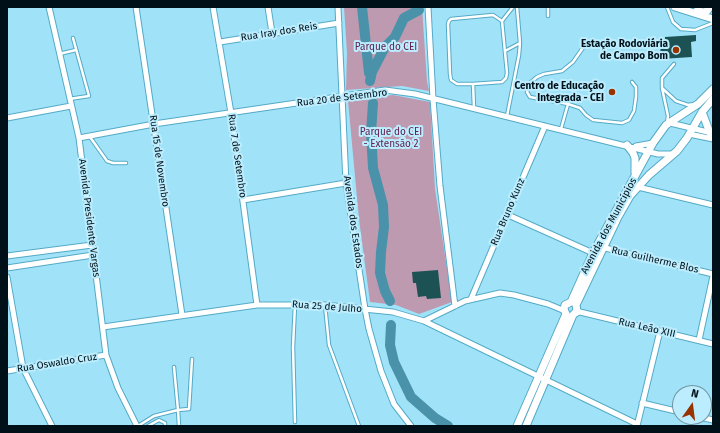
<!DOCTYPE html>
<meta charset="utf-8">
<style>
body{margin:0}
#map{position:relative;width:720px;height:433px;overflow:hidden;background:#a0e3f9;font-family:"Fira Sans",sans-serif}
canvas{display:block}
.frame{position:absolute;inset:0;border:8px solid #001018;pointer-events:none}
.north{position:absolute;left:672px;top:385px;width:40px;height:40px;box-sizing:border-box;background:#bcedfe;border:1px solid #7195a2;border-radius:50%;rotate:14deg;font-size:11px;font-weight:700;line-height:16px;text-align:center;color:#001018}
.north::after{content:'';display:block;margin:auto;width:14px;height:18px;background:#983300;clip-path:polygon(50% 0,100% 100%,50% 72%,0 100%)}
</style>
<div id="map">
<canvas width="720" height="433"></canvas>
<div class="frame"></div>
<div class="north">N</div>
</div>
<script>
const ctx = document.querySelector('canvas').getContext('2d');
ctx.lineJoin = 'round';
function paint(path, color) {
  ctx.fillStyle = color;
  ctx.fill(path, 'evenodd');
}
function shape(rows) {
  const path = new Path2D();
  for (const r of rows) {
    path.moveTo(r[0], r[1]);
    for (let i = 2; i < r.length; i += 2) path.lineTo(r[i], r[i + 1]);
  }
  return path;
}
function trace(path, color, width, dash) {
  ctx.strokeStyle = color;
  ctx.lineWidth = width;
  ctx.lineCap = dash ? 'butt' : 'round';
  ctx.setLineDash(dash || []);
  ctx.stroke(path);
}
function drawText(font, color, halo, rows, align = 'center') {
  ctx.font = font + ' "Fira Sans",sans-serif';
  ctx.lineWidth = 4;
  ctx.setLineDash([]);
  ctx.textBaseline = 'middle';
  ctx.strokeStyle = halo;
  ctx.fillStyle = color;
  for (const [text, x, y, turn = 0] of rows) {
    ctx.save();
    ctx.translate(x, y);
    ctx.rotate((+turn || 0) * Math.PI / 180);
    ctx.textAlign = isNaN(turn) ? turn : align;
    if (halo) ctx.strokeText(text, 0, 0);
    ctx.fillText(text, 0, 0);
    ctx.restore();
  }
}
paint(shape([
 [344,7,422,7,427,81,429,91,402,86,346,90,347,53],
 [393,95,430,102,435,189,452,302,419,314,396,305,370,302,359,219,348,101,363,98]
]), '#be9ab1');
trace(shape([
 [362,7,369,73],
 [370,81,372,72,385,47,395,37,404,18,419,10],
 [373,103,371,133,373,168,383,205,384,227,381,252,380,273,385,291,390,301],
 [391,325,390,345,394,362,411,397,435,418,448,426]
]), '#4992a9', 10);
paint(shape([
 [696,35,696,41,691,42,692,57,661,59,660,42,665,42,665,37],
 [438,270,441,298,427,299,426,296,418,297,416,283,413,283,412,272]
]), '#1d5255');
const lane = shape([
 [548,7,548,16],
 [667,7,673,22,681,29,695,30,713,23],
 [493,15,502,21,507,73,506,78,502,82,473,84,457,84,451,80,450,74,448,24,449,21,451,19,493,15],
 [502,21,513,7],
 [587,42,573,62,562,71,544,74,537,77,530,83,527,92,530,97,568,104,580,108,586,115,593,120,622,123,629,120,634,111,636,97,636,87,632,82],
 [505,51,520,43],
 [59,54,76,50],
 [473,84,474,108],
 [662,88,676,101,688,105,694,104],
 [69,99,89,96,73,38],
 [507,116,519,55,520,43,517,7],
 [667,123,668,116,662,88,662,78,674,64],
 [561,129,568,104],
 [90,137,107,161,113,163,126,163],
 [295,305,293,347,295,422],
 [325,305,329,345,359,426],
 [174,367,178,410,189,409,192,359],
 [138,426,154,416,178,410,179,426],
 [148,426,159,420,165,423,165,426]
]);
const street = shape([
 [49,7,79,138,106,355,118,388,137,426],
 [136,7,182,315],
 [213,7,231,113,257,305],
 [268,7,272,33],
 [338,7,346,183,365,309,369,329,381,371,394,404,411,426],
 [428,7,433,99,440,186,455,306],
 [220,42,339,23],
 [7,118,71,106],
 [670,123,712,133],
 [689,134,713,139],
 [79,138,154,124,385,90,415,94,658,154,672,154],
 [636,146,653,143],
 [638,187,713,205],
 [243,200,346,183],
 [506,214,593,253],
 [601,247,713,274],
 [7,256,92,245],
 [7,268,93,255],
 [7,277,23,368,52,426],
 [471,299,545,126],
 [575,314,580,312,713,344],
 [424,321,465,301,500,293,514,295,548,304,565,311],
 [103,327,257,305,325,305,393,312,424,321,637,424],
 [699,340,713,276],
 [7,371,106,355],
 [642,403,680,412],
 [700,417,713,420],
 [637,426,660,331]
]);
const secondary = shape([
 [675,7,713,19],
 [697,11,704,12,707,11,709,8],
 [702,112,710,133],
 [627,145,633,153,635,158,635,173],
 [566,314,564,309,565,305,571,302,593,253,653,143,666,125,698,104,713,89],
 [517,426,566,314],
 [526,426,573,315,577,311,576,305,618,217,630,196,649,175,677,151,687,138,702,112,713,99]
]);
trace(lane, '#54aac6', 4.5);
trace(street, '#54aac6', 7);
trace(secondary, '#54aac6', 9);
trace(lane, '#fff', 2.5);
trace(street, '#fff', 5);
trace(secondary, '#fff', 7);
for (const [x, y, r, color] of [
 [676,50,4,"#983300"],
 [612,92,4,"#983300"]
]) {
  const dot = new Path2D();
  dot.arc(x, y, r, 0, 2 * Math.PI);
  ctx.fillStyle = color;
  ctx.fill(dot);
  trace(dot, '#bcedfe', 1.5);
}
drawText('10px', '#001018', '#bcedfe', [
 ["Rua Iray dos Reis",279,32,-9],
 ["Rua 20 de Setembro",342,98,-7],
 ["Rua 7 de Setembro",237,156,82],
 ["Rua 15 de Novembro",159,161,82],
 ["Rua Bruno Kunz",508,212,-67],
 ["Avenida Presidente Vargas",89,218,83],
 ["Avenida dos Estados",353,222,82],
 ["Avenida dos Municípios",609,226,-62],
 ["Rua Guilherme Blos",655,260,13],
 ["Rua 25 de Julho",327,307,4],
 ["Rua Leão XIII",647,328,13],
 ["Rua Oswaldo Cruz",57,363,-9]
]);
drawText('bold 10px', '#001018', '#bcedfe', [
 ["Estação Rodoviária",668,44],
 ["de Campo Bom",668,56],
 ["Centro de Educação",604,86],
 ["Integrada - CEI",604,98]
], 'right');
drawText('10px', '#61204e', '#bcedfe', [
 ["Parque do CEI",386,47],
 ["Parque do CEI",391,132],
 ["- Extensão 2",391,144]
]);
</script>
